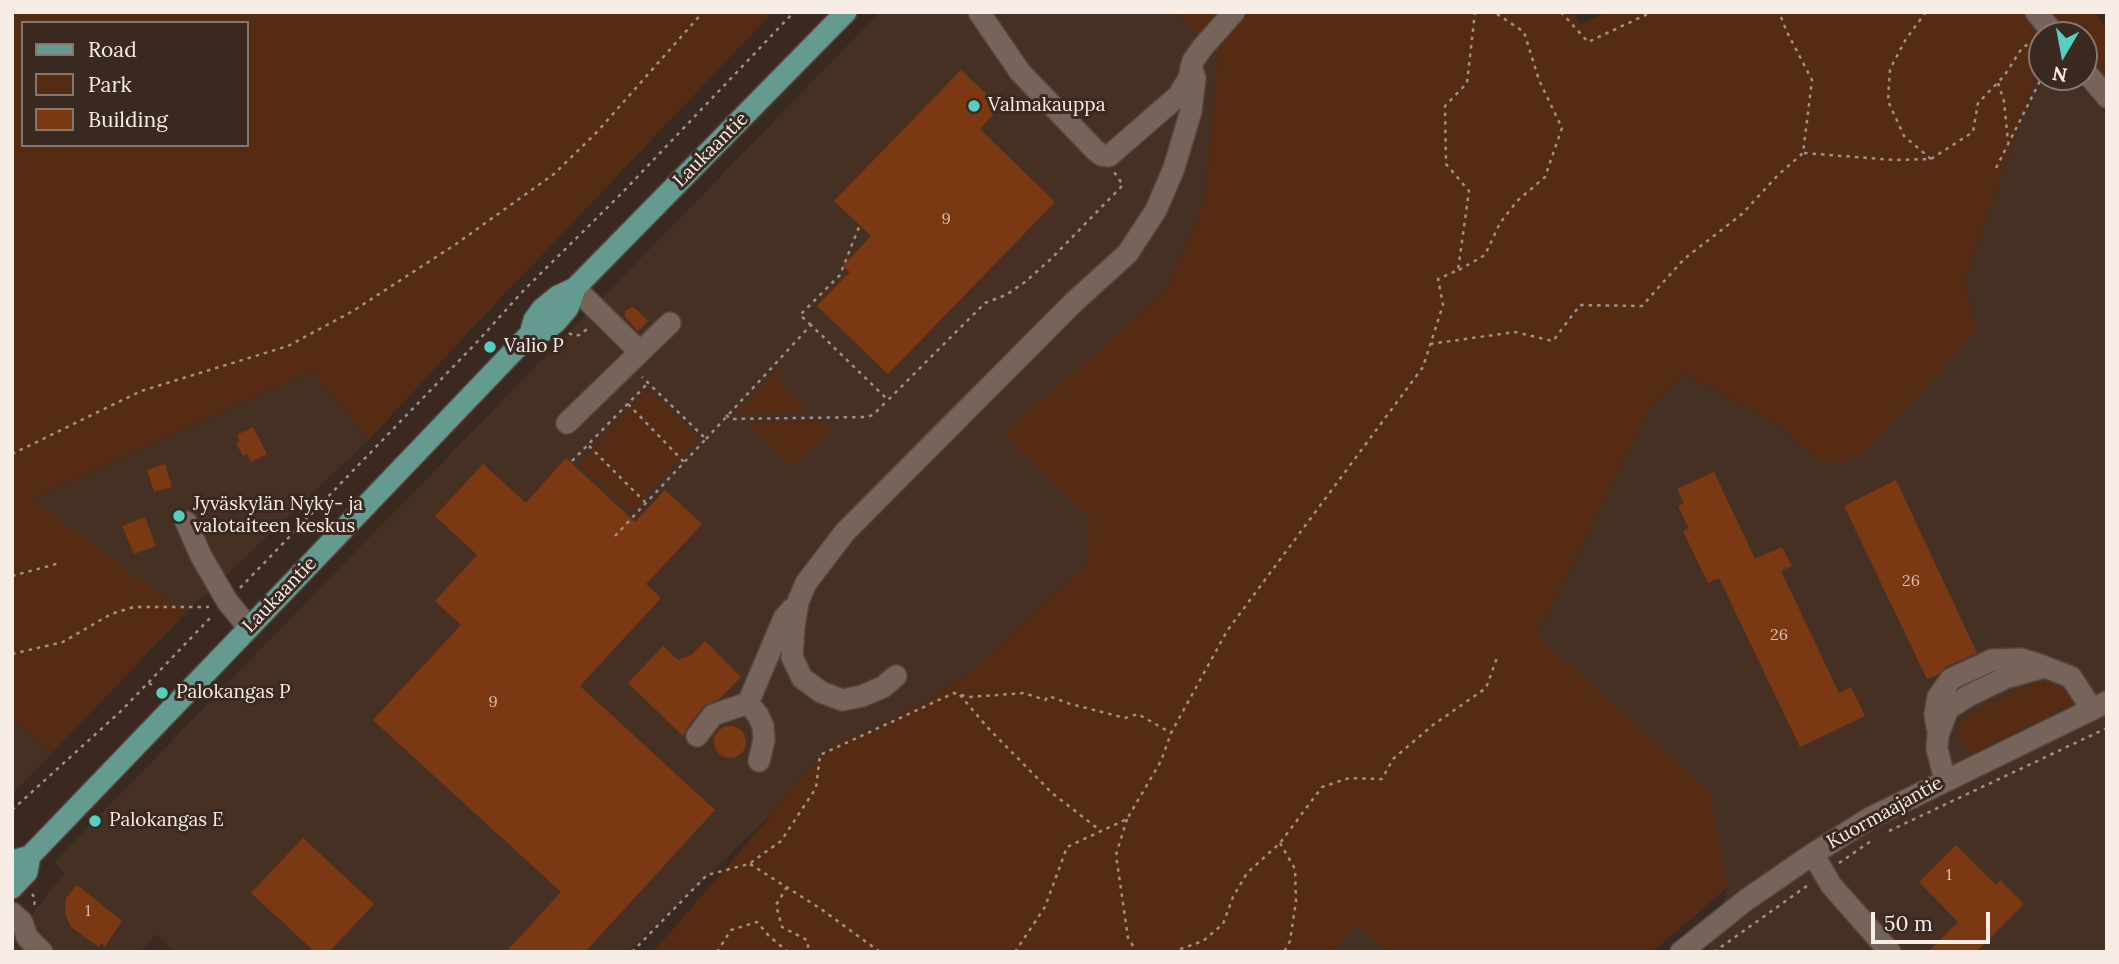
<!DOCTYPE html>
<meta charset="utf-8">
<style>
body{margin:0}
#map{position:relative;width:2119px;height:964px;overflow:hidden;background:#392921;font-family:Lora,serif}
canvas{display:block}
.frame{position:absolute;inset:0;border:14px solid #f7ece6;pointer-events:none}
.legend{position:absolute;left:21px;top:21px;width:228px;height:126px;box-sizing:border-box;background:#392921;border:2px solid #857770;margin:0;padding:9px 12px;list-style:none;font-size:21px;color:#f7ece6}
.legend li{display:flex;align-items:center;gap:14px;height:35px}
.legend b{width:35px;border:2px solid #857770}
.north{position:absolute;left:2028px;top:21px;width:70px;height:70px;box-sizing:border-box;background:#392921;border:2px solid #857770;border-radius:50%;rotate:190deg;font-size:19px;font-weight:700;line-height:28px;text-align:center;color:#f7ece6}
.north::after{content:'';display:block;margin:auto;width:24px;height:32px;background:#57cec2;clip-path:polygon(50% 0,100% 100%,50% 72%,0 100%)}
.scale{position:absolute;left:1871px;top:912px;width:119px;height:32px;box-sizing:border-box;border:4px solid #f7ece6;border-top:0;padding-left:9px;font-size:21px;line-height:24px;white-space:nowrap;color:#f7ece6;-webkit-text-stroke:5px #392921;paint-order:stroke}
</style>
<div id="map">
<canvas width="2119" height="964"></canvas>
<div class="frame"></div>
<ul class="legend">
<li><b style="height:9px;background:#659a90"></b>Road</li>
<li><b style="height:19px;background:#562b13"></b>Park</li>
<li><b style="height:19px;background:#7a3912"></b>Building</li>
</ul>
<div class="north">N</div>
<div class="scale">50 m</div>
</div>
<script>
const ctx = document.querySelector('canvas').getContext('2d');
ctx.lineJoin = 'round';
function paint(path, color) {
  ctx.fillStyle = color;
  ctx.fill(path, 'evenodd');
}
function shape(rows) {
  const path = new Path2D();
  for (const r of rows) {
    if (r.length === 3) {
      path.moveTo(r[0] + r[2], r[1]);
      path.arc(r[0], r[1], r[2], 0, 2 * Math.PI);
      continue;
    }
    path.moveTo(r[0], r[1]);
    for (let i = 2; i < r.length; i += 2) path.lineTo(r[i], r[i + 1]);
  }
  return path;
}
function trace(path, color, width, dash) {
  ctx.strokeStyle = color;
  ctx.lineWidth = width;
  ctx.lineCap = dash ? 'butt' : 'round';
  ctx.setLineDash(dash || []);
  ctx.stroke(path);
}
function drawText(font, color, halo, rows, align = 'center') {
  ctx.font = font + ' Lora,serif';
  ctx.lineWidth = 6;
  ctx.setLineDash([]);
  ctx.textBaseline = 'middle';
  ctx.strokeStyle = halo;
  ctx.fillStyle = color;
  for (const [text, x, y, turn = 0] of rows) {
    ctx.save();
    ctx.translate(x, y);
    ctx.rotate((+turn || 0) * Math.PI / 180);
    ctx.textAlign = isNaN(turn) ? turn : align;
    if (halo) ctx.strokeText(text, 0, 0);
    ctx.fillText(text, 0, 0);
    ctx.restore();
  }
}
paint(shape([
 [880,12,1176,12,1218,55,1205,200,1167,290,1004,435,1091,520,1086,566,967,676,876,729,837,742,795,784,776,810,628,952,175,952,156,934,140,952,12,952,12,938,65,873,54,862],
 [2042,59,2042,77,2071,77,2107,114,2107,952,1707,952,1728,887,1537,636,1650,407,1684,374,1773,421,1818,460,1978,330,1964,284],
 [312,371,369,440,186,613,31,500],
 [12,719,53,752,12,795],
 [1355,925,1392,952,1333,952]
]), '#463024');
paint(shape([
 [12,12,773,12,463,338,369,440,312,371,32,499,186,613,53,752,12,719],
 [23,23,247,23,247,145,23,145],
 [1176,12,1572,12,1581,24,1607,12,2096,12,2107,31,2107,101,2084,77,2084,35,2042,35,2042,59,1964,284,1978,330,1863,454,1842,463,1818,460,1773,421,1684,374,1650,407,1537,636,1710,792,1728,887,1652,952,1392,952,1355,926,1333,952,653,952,776,810,795,784,837,742,876,729,967,676,1086,566,1090,520,1003,435,1167,290,1205,200,1218,55],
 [780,369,783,372,776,380,810,412,736,414],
 [648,390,700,439,631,513,579,464],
 [822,421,831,430,793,467,748,423],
 [2049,682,2063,688,2072,700,2071,705,1974,754,1971,754,1966,749,1958,734,1963,720,1968,715,2031,684]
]), '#562b13');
paint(shape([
 [961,70,1000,107,980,129,1055,202,888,374,817,306,850,272,843,266,871,236,834,201],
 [632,307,636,309,648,321,638,331,625,317,625,311],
 [253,427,267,454,251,462,247,454,243,456,236,443,240,441,237,435],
 [566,458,635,522,665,490,702,524,646,584,661,598,580,686,715,810,585,952,506,952,561,892,373,720,461,625,435,601,477,555,435,516,483,464,526,503],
 [165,464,172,487,154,492,147,470],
 [1714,472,1755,559,1782,547,1792,566,1781,571,1839,693,1851,687,1865,716,1800,747,1719,578,1708,583,1683,531,1689,529,1678,506,1684,503,1677,489],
 [1896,480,1977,653,1945,667,1939,674,1927,679,1844,506],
 [145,517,156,546,134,554,122,526],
 [705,641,741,677,719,699,703,707,687,728,683,736,628,683,663,646,678,660,691,655],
 [730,742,16],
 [303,838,374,904,329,952,315,952,251,893],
 [1956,845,1996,885,2000,880,2024,904,1976,952,1928,952,1958,922,1919,882],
 [77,885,122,921,105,946,101,943,99,947,71,927,66,916,65,906,66,898]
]), '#7a3912');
const minor = shape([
 [979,12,1020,72,1095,150,1101,155,1109,156,1178,96,1189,78,1193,61,1202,48,1234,12],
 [2036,12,2055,35],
 [2084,70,2107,97],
 [575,288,640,352],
 [567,423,670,323],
 [186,522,201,556,227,601,249,628],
 [896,676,883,687,862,696,842,700,821,692,802,678,792,657,794,626,798,602,806,583,845,532,1074,302,1128,253,1156,210,1174,168,1191,111,1195,78,1191,67],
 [748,703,758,715,763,726,764,740,759,761],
 [1937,727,1935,715,1938,697,1951,679,1992,660,2021,659,2043,666],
 [697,736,713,715,748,703,784,618,792,609],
 [1945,780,1937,749,1938,735,1948,709,1968,696,2005,678,2045,667,2071,677,2092,709],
 [1813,854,1831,885,1890,952],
 [12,913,22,922,27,937,42,952],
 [1681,952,1746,900,1813,854,1870,818,2107,702]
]);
const major = shape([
 [530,334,546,330,556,322,568,308,575,288],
 [12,861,30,856,249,628,530,334,534,320,542,309,558,296,575,288,846,12],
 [12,888,27,872,30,856]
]);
trace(minor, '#54463f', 24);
trace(major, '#54463f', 24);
trace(shape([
 [1561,12,1588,42,1652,12],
 [1926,12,1906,39,1890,69,1888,101,1904,136,1931,159],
 [2039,47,2042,73],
 [1998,83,2004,101,2008,142],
 [1804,153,1894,160,1931,159,1973,132,1978,103,2004,76,2022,48,2036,39],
 [1996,168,2042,77],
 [1459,270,1485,255,1500,223,1517,201,1545,177,1562,128,1539,80,1524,32,1494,12],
 [811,325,800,315,840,275,859,227],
 [569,333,574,336,579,335,590,327],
 [1430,344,1515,332,1553,341,1580,305,1642,306,1684,259,1742,214,1778,175,1803,153,1812,80,1787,32,1779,12],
 [628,404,684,462],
 [726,415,731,419,866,417,873,415,888,400],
 [706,439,811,325,888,400,985,303,1006,295,1025,282,1052,258,1123,185,1114,172],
 [589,446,646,503],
 [12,454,141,391,288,346,353,311,456,244,554,174,597,132,703,12],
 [572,461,648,383],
 [615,536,706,439,642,377],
 [12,576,60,563],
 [240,588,477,342,524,290,621,194,794,12],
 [12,654,63,642,111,614,134,607,209,607],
 [149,683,162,693],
 [960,695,988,728,1052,793,1101,831],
 [12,810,121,711,213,615],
 [1127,819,1116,855,1128,938,1137,952],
 [1889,831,2107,728],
 [1280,843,1295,869,1296,901,1290,941,1284,952],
 [1839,863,1871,841],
 [750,864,821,909,880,952],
 [787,887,776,905,782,927,807,940,809,952],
 [32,894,35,898,34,907],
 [632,952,707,875,749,864,781,841,816,788,820,755,954,693,969,697,1024,693,1045,700,1049,696,1067,703,1125,718,1138,714,1171,733],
 [717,952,731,930,757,922,769,936,788,952],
 [1015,952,1045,907,1067,847,1127,819,1161,761,1171,733,1227,631,1423,367,1443,305,1438,279,1458,270,1469,191,1446,164,1445,106,1467,83,1475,12],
 [1172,952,1203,941,1223,924,1233,897,1247,873,1280,843,1322,787,1349,778,1382,779,1393,759,1433,725,1486,688,1498,655],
 [1714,952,1811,883]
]), '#9e918a', 2.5, [3.5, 5]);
trace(minor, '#76635a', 21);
trace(major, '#659a90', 21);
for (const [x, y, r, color] of [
 [974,106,7,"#57cec2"],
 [490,347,7,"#57cec2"],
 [179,516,7,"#57cec2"],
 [162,693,7,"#57cec2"],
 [95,821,7,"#57cec2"]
]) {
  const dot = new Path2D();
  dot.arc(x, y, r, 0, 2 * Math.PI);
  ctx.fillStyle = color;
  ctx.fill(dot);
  trace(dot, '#392921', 2.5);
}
drawText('16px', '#d8bfb1', null, [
 ["9",946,219],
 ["26",1911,581],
 ["26",1779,635],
 ["9",493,702],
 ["1",1949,875],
 ["1",88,911]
]);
drawText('19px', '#f7ece6', '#392921', [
 ["Valmakauppa",988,106],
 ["Valio P",504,347],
 ["Jyväskylän Nyky- ja",193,505],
 ["valotaiteen keskus",193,527],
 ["Palokangas P",176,693],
 ["Palokangas E",109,821]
], 'left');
drawText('19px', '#f7ece6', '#392921', [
 ["Laukaantie",711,150,-45],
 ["Laukaantie",280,595,-46],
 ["Kuormaajantie",1885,813,-29]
]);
</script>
